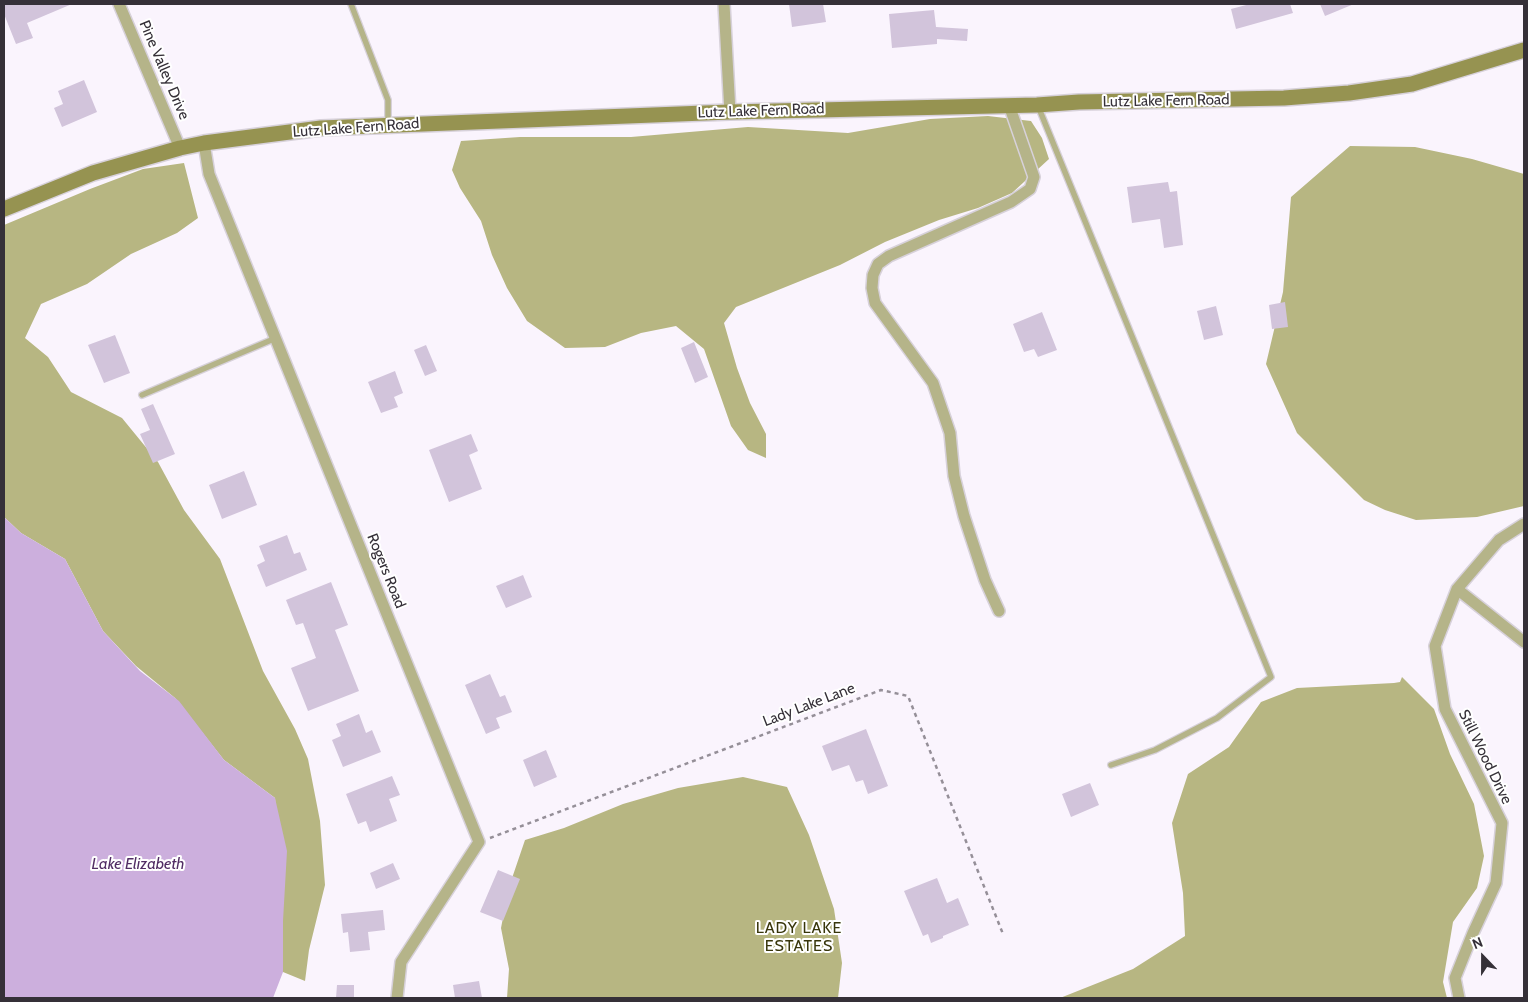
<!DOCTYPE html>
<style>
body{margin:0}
#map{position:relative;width:1528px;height:1002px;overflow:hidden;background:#faf4fd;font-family:Cabin,sans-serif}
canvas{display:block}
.frame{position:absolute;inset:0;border:5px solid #353038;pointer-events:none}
.north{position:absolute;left:1458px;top:932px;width:50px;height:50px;-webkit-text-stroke:4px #fff;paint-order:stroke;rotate:338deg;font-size:14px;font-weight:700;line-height:20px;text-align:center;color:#353038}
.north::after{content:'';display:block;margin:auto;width:18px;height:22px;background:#353038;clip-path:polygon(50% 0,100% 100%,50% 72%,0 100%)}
</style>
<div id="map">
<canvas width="1528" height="1002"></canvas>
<div class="frame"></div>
<div class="north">N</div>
</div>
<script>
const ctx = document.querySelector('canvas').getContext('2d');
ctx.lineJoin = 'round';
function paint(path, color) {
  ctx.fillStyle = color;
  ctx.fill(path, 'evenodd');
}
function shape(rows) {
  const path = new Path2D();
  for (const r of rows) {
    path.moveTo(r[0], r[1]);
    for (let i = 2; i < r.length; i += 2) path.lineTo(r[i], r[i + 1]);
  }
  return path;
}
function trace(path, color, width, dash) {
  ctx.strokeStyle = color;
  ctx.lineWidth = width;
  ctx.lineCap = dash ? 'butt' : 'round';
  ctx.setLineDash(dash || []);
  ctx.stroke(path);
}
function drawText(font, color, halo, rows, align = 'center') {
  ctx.font = font + ' Cabin,sans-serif';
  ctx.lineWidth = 4;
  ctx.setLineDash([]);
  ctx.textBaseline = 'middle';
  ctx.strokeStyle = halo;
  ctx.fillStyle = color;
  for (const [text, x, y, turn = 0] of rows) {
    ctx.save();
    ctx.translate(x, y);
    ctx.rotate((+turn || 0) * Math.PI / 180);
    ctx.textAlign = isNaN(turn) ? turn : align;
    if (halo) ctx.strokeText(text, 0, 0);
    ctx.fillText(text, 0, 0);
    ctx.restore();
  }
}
paint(shape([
 [988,116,1031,121,1042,138,1049,159,1012,193,978,208,939,220,885,242,840,265,736,307,724,323,737,368,750,403,766,434,766,458,748,450,731,426,704,349,676,326,641,333,605,347,565,348,527,321,507,288,492,255,481,221,460,188,452,170,461,141,520,137,631,137,748,127,848,133,930,119],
 [1350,146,1415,147,1472,159,1524,174,1524,506,1477,517,1416,520,1385,510,1364,500,1297,433,1266,364,1283,292,1291,197],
 [184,163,198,218,177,233,131,254,87,284,41,304,25,338,48,357,71,392,122,418,158,462,184,510,220,559,263,671,295,729,308,759,320,821,325,885,309,950,305,981,283,972,283,921,275,798,224,760,175,698,136,666,103,631,65,559,21,533,4,517,4,225,90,189,143,169],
 [1402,677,1434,709,1450,754,1474,804,1484,856,1477,888,1453,922,1443,982,1447,998,1060,998,1133,969,1185,936,1183,893,1172,823,1188,774,1229,747,1261,702,1297,688,1394,683,1400,682],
 [743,777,787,787,809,835,834,909,842,963,838,998,507,998,509,969,501,928,509,887,525,840,564,828,623,804,678,788]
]), '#b7b682');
paint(shape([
 [4,517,21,533,65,559,103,631,140,671,179,701,224,760,275,798,287,851,283,921,283,972,273,998,4,998]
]), '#ccafdd');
paint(shape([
 [4,4,72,4,27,23,33,38,16,44,4,14],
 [789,4,823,4,826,22,792,27],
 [1250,4,1290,4,1293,13,1236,29,1231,9],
 [1320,4,1354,4,1325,16],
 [934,10,936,27,968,29,967,41,937,39,937,44,892,48,889,14],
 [84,80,97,112,62,127,54,108,63,104,58,91],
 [1168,182,1170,192,1177,191,1183,245,1164,248,1160,219,1132,223,1127,187],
 [1285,302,1288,327,1272,329,1269,305],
 [1216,306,1223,335,1204,340,1197,311],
 [1042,312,1057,350,1038,357,1034,349,1024,352,1013,324],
 [115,335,130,373,104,383,88,345],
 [694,342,708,377,695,383,681,348],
 [426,345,437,371,425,376,414,350],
 [395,371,403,393,394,397,398,407,381,413,368,382],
 [153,404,175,454,153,463,140,434,150,430,141,409],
 [471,434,478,451,469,455,482,489,449,502,429,450],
 [244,471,257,505,222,519,209,485],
 [287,535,294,554,300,552,307,570,266,587,257,565,265,561,259,546],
 [523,575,532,597,506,608,496,586],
 [331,582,348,625,335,630,359,691,308,711,291,668,316,658,303,623,296,625,286,600],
 [490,674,500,697,505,695,512,712,496,718,500,728,486,734,465,685],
 [359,714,366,733,372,730,381,752,343,767,332,740,341,736,336,724],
 [866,729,888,786,868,794,863,780,856,782,849,765,832,771,822,746],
 [546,750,557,777,534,787,523,760],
 [392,776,400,795,389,799,397,821,370,832,366,821,358,824,346,794],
 [1090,783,1099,805,1071,817,1062,794],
 [393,863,400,879,376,889,370,873],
 [498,870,520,879,503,921,480,912],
 [937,878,947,903,958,898,969,925,943,936,943,938,931,943,928,934,923,936,904,891],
 [383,910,385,930,368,932,370,950,350,952,348,932,343,933,341,914],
 [479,981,482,998,455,998,453,985],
 [337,985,354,985,354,998,336,998]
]), '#d2c4db');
const lane = shape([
 [351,4,388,100,388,125],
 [1038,106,1271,677,1217,718,1155,750,1111,765],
 [142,395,276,338]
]);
const street = shape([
 [119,4,180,148],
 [724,4,730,112],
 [204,143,209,174,479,842,401,962,397,998],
 [1457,589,1524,642],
 [999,611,985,580,964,516,954,476,950,433,933,383,875,303,872,288,873,275,878,264,889,256,1011,202,1030,189,1034,177,1009,105],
 [1459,998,1455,978,1473,933,1496,883,1502,823,1445,709,1435,646,1457,589,1499,540,1524,524]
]);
const secondary = shape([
 [4,209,93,173,180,148,204,143,321,128,730,112,1037,105,1079,102,1284,98,1349,93,1412,84,1524,50]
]);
trace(lane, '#d7d1da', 8);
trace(street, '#d7d1da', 14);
trace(secondary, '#d7d1da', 18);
trace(shape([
 [490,838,881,690,908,696,1003,934]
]), '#958f98', 2.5, [4, 4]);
trace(lane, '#b5b489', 5.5);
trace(street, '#b5b489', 11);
trace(secondary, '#969351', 15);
drawText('15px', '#353038', '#fff', [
 ["Pine Valley Drive",164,70,67],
 ["Lutz Lake Fern Road",1166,101,-1],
 ["Lutz Lake Fern Road",761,111,-2],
 ["Lutz Lake Fern Road",356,128,-4],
 ["Rogers Road",386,571,68],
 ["Lady Lake Lane",809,705,-21],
 ["Still Wood Drive",1485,757,64]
]);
drawText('italic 16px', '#512d64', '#fff', [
 ["Lake Elizabeth",138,864]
]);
ctx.letterSpacing = '1px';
drawText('16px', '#38360b', '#fff', [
 ["LADY LAKE",799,928],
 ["ESTATES",799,946]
]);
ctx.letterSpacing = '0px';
</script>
